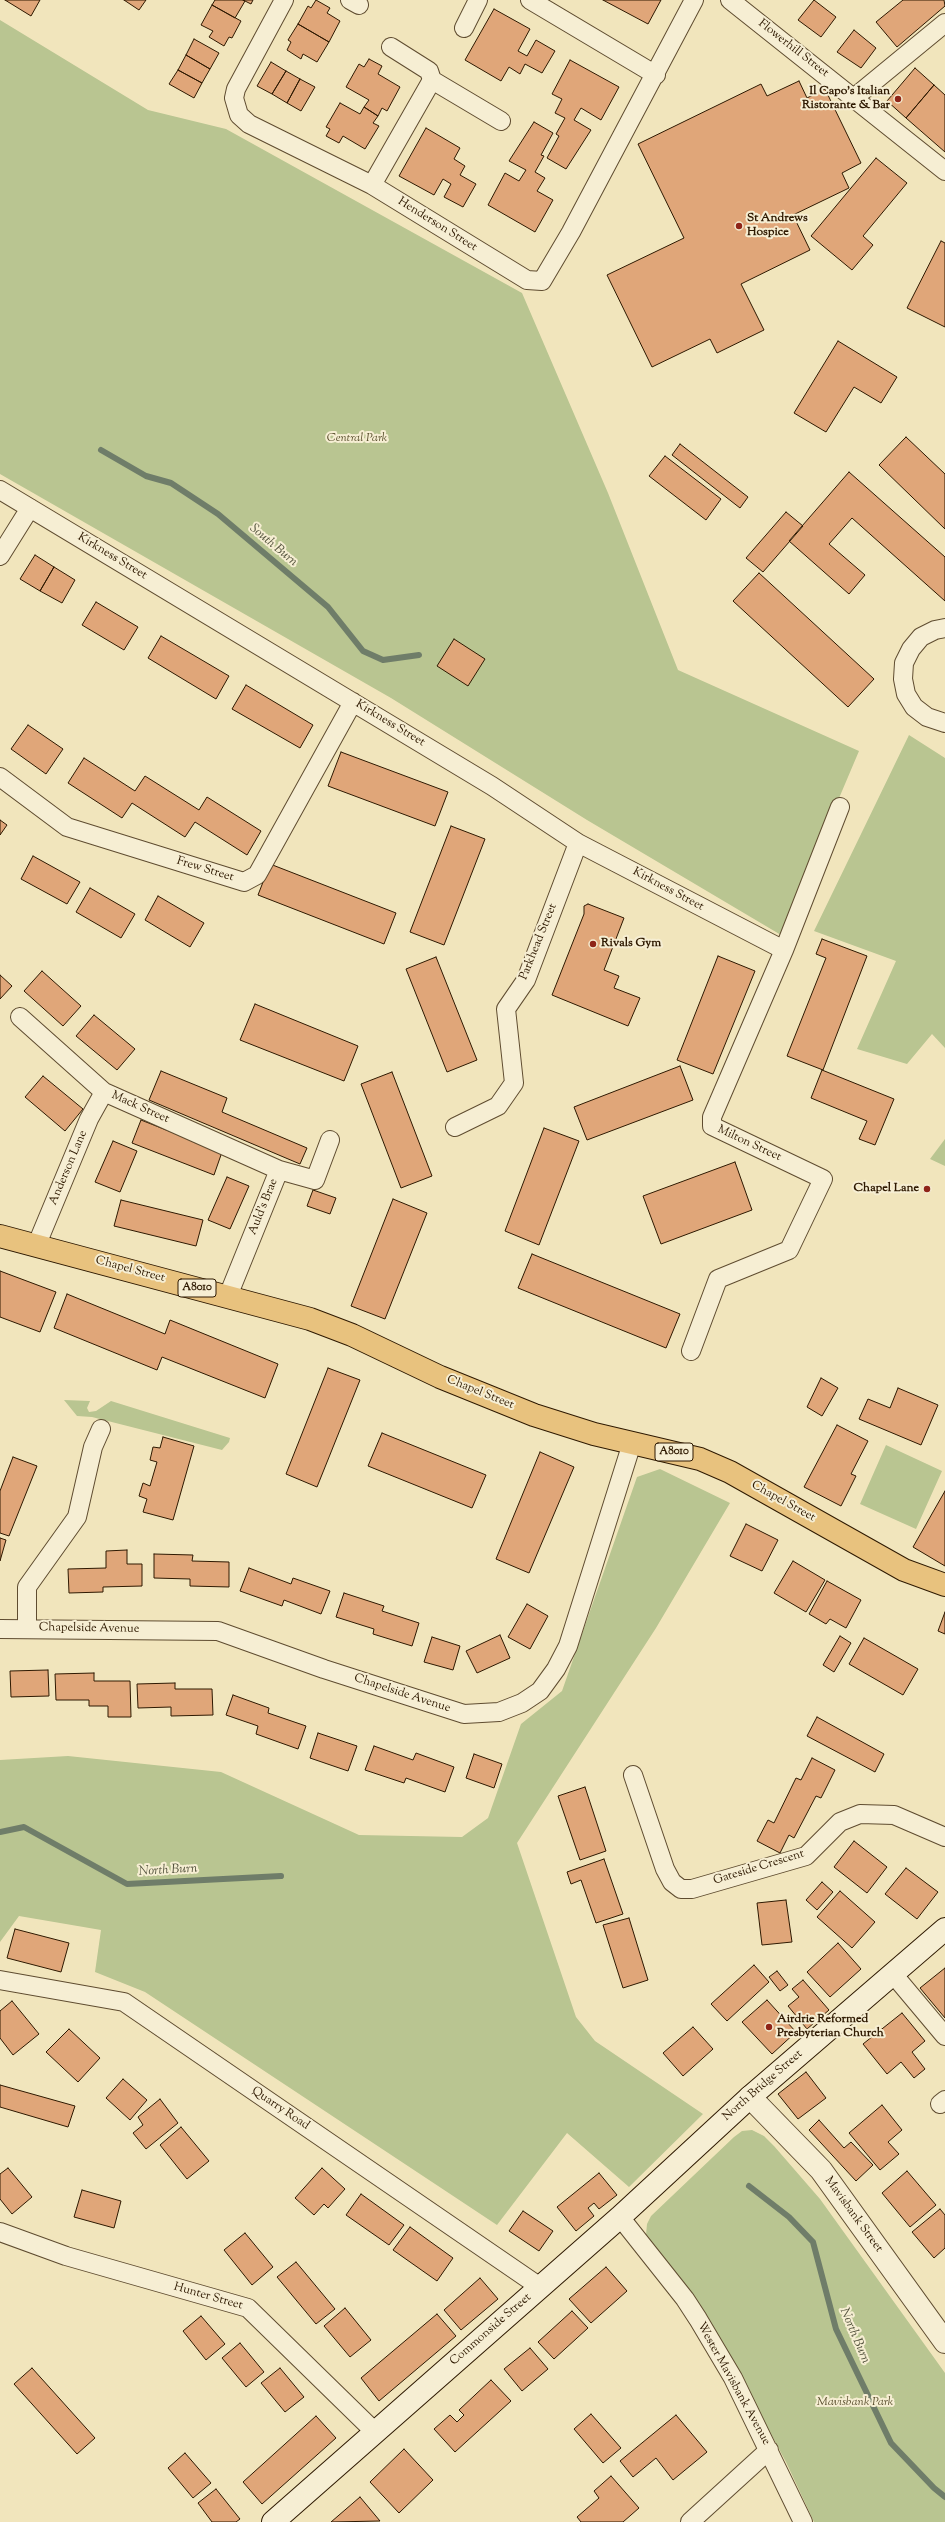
<!DOCTYPE html>
<style>
body{margin:0}
canvas{display:block;background:#f1e5bc}
</style>
<canvas width="945" height="2522"></canvas>
<script>
const ctx = document.querySelector('canvas').getContext('2d');
ctx.lineJoin = 'round';
function paint(path, color) {
  ctx.fillStyle = color;
  ctx.fill(path, 'evenodd');
}
function shape(rows) {
  const path = new Path2D();
  for (const r of rows) {
    path.moveTo(r[0], r[1]);
    for (let i = 2; i < r.length; i += 2) path.lineTo(r[i], r[i + 1]);
  }
  return path;
}
function trace(path, color, width, dash) {
  ctx.strokeStyle = color;
  ctx.lineWidth = width;
  ctx.lineCap = dash ? 'butt' : 'round';
  ctx.setLineDash(dash || []);
  ctx.stroke(path);
}
function drawText(font, color, halo, rows, align = 'center') {
  ctx.font = font + ' "Sorts Mill Goudy",serif';
  ctx.lineWidth = 4;
  ctx.setLineDash([]);
  ctx.textBaseline = 'middle';
  ctx.strokeStyle = halo;
  ctx.fillStyle = color;
  for (const [text, x, y, turn = 0] of rows) {
    ctx.save();
    ctx.translate(x, y);
    ctx.rotate((+turn || 0) * Math.PI / 180);
    ctx.textAlign = isNaN(turn) ? turn : align;
    if (halo) ctx.strokeText(text, 0, 0);
    ctx.fillText(text, 0, 0);
    ctx.restore();
  }
}
paint(shape([
 [0,20,148,110,226,129,522,293,608,493,678,670,859,751,781,935,587,820,391,698,0,474],
 [909,735,945,758,945,1048,932,1034,907,1064,857,1049,896,961,814,931],
 [945,1139,945,1166,930,1159],
 [64,1400,90,1401,87,1408,89,1412,96,1411,111,1401,230,1438,229,1442,222,1450,92,1417,77,1416],
 [886,1445,942,1471,916,1529,860,1504],
 [660,1469,730,1503,656,1628,517,1843,576,2017,595,2041,703,2114,629,2187,567,2133,497,2225,145,1992,95,1972,101,1930,19,1916,0,1942,0,1760,68,1756,221,1772,359,1835,462,1837,488,1818,521,1724,562,1691,637,1477],
 [752,2130,764,2136,774,2146,820,2199,945,2373,945,2522,814,2522,786,2462,739,2375,646,2235,647,2224,651,2216,734,2137,742,2131]
]), '#b9c591');
trace(shape([
 [101,450,146,476,171,483,218,514,328,607,363,651,383,660,419,655],
 [0,1832,24,1827,127,1884,281,1876],
 [749,2186,789,2217,813,2242,836,2329,891,2443,934,2488,945,2497]
]), '#6f7d69', 6);
const building = shape([
 [5,0,40,0,31,16,5,0],
 [124,0,146,0,139,10,124,0],
 [215,0,243,0,245,1,235,18,212,5,215,0],
 [243,0,253,0,251,4,243,0],
 [316,0,330,8,327,13,340,21,329,42,298,24,308,6,311,8,316,0],
 [603,0,661,0,648,24,603,0],
 [814,0,836,17,821,37,798,20,814,0],
 [903,0,944,0,945,6,897,47,876,22,903,0],
 [212,5,241,21,232,38,229,37,224,46,209,37,213,31,201,25,212,5],
 [494,9,530,29,518,51,527,56,536,40,555,51,542,73,525,64,520,74,509,67,501,81,465,60,494,9],
 [298,24,329,42,317,62,303,54,301,59,287,50,291,42,288,40,298,24],
 [854,30,876,48,861,68,837,52,854,30],
 [194,39,219,53,210,69,186,55,194,39],
 [186,55,210,69,202,83,178,70,186,55],
 [369,59,382,66,378,74,400,87,387,111,382,108,378,116,364,107,369,100,346,87,359,64,364,67,369,59],
 [570,60,619,87,601,120,581,108,574,120,591,130,566,169,547,158,559,136,556,134,565,118,555,113,562,99,552,94,570,60],
 [271,62,286,71,272,94,257,86,271,62],
 [915,68,934,85,906,118,887,101,915,68],
 [178,70,202,83,194,98,169,84,178,70],
 [286,71,300,79,287,103,272,94,286,71],
 [300,79,315,87,301,111,287,103,300,79],
 [799,81,807,98,825,89,861,163,842,173,849,188,793,215,810,250,741,284,764,330,717,353,710,339,652,367,607,275,684,238,638,144,761,84,767,96,799,81],
 [934,85,945,95,945,152,906,118,934,85],
 [340,103,360,114,364,107,378,116,373,123,379,126,365,149,343,136,339,143,326,136,330,129,326,127,340,103],
 [534,122,553,133,541,155,544,156,535,172,545,178,537,191,553,200,535,232,488,205,505,173,519,181,526,170,509,161,534,122],
 [426,128,460,148,454,159,465,166,460,175,476,184,463,207,444,197,451,184,443,179,434,195,399,176,426,128],
 [876,158,907,183,863,236,873,245,852,270,811,236,876,158],
 [941,241,945,243,945,327,907,308,941,241],
 [838,341,897,377,881,403,854,387,826,432,794,413,838,341],
 [906,437,945,474,945,529,879,465,906,437],
 [680,444,748,497,740,508,672,455,680,444],
 [665,456,721,499,706,520,649,476,665,456],
 [849,472,945,557,945,601,852,518,829,544,865,575,849,594,789,541,849,472],
 [786,512,803,526,763,572,746,558,786,512],
 [35,555,54,567,40,591,20,579,35,555],
 [54,567,75,580,62,603,40,591,54,567],
 [759,573,874,679,848,707,733,601,759,573],
 [96,602,138,627,124,650,82,625,96,602],
 [161,636,229,676,216,699,148,658,161,636],
 [454,639,485,659,468,686,437,666,454,639],
 [246,685,313,725,300,748,232,709,246,685],
 [28,725,63,749,46,774,11,749,28,725],
 [341,752,448,792,435,826,328,786,341,752],
 [84,758,135,791,145,776,199,810,207,797,261,831,247,855,195,822,185,837,132,803,122,818,68,783,84,758],
 [0,820,7,825,0,835,0,820],
 [451,826,485,839,444,945,410,932,451,826],
 [33,856,80,882,67,904,21,879,33,856],
 [270,864,396,913,384,944,258,895,270,864],
 [90,888,135,914,121,938,76,912,90,888],
 [158,896,204,923,190,947,145,920,158,896],
 [588,904,624,918,604,970,619,976,614,988,640,998,628,1026,552,995,584,914,584,906,588,904],
 [822,939,867,956,823,1070,787,1056,826,958,816,954,822,939],
 [718,956,755,971,713,1074,677,1060,718,956],
 [436,957,477,1060,447,1072,406,969,436,957],
 [42,971,81,1006,63,1026,24,991,42,971],
 [0,975,12,986,0,999,0,975],
 [255,1004,358,1046,344,1081,240,1040,255,1004],
 [94,1015,135,1049,117,1070,76,1036,94,1015],
 [680,1066,693,1100,587,1140,574,1107,680,1066],
 [822,1070,894,1099,875,1145,859,1139,867,1121,811,1098,822,1070],
 [161,1071,227,1098,222,1112,307,1148,300,1164,149,1100,161,1071],
 [392,1072,432,1176,401,1188,361,1084,392,1072],
 [43,1076,83,1109,65,1131,25,1097,43,1076],
 [141,1120,222,1152,214,1175,132,1143,141,1120],
 [544,1128,579,1141,539,1245,505,1231,544,1128],
 [113,1141,137,1151,120,1192,95,1182,113,1141],
 [735,1162,752,1210,661,1244,643,1196,735,1162],
 [227,1177,249,1186,230,1229,208,1220,227,1177],
 [313,1190,336,1198,330,1214,307,1206,313,1190],
 [393,1199,427,1213,385,1319,351,1306,393,1199],
 [121,1200,203,1220,196,1246,114,1226,121,1200],
 [532,1254,680,1314,666,1348,518,1288,532,1254],
 [0,1271,56,1292,40,1332,0,1317,0,1271],
 [67,1294,165,1334,170,1320,278,1364,265,1398,162,1357,157,1370,54,1328,67,1294],
 [328,1368,360,1380,317,1487,286,1474,328,1368],
 [821,1378,838,1388,822,1416,807,1407,821,1378],
 [898,1388,938,1405,921,1445,859,1419,868,1399,890,1408,898,1388],
 [837,1425,868,1441,851,1474,856,1476,841,1506,804,1487,837,1425],
 [382,1433,486,1475,472,1508,368,1466,382,1433],
 [163,1437,194,1446,173,1520,143,1512,147,1499,139,1496,143,1483,150,1486,157,1462,150,1460,153,1447,160,1448,163,1437],
 [540,1452,574,1467,529,1573,496,1559,540,1452],
 [13,1457,37,1466,9,1536,0,1533,0,1491,13,1457],
 [945,1491,945,1566,913,1547,945,1491],
 [746,1524,778,1540,762,1571,730,1556,746,1524],
 [0,1538,6,1540,0,1561,0,1538],
 [127,1550,127,1564,142,1564,142,1586,103,1587,103,1592,69,1593,68,1569,106,1568,106,1551,127,1550],
 [154,1554,193,1555,192,1561,229,1562,229,1587,190,1586,190,1579,154,1578,154,1554],
 [793,1561,825,1580,806,1612,774,1593,793,1561],
 [249,1568,291,1584,293,1578,330,1591,321,1614,284,1600,282,1606,240,1591,249,1568],
 [827,1581,861,1600,846,1628,830,1619,826,1624,809,1614,827,1581],
 [344,1593,384,1606,382,1611,419,1623,412,1646,373,1634,374,1629,336,1617,344,1593],
 [527,1604,548,1616,530,1649,508,1637,527,1604],
 [945,1612,945,1634,938,1631,945,1612],
 [500,1635,510,1658,477,1673,466,1651,500,1635],
 [840,1636,851,1643,834,1672,823,1665,840,1636],
 [432,1637,460,1646,453,1670,424,1662,432,1637],
 [864,1638,918,1669,903,1695,849,1664,864,1638],
 [48,1670,49,1696,11,1697,10,1671,48,1670],
 [94,1673,94,1681,130,1681,131,1717,108,1717,108,1706,89,1706,89,1700,56,1700,55,1674,94,1673],
 [175,1683,175,1689,212,1689,213,1715,171,1716,171,1707,138,1708,137,1684,175,1683],
 [233,1695,269,1708,268,1713,306,1726,298,1749,256,1734,258,1726,226,1715,233,1695],
 [817,1717,884,1754,875,1772,807,1736,817,1717],
 [318,1733,357,1746,348,1771,310,1758,318,1733],
 [374,1746,413,1760,416,1753,454,1767,445,1792,406,1778,404,1783,365,1770,374,1746],
 [474,1754,502,1764,494,1788,466,1778,474,1754],
 [812,1758,835,1770,821,1798,816,1796,794,1838,789,1835,780,1853,757,1841,768,1820,774,1823,796,1778,801,1780,812,1758],
 [585,1787,606,1851,580,1860,558,1796,585,1787],
 [854,1841,887,1867,867,1893,834,1867,854,1841],
 [604,1859,623,1914,596,1923,581,1880,571,1884,567,1872,604,1859],
 [906,1868,938,1892,917,1919,885,1894,906,1868],
 [822,1882,833,1892,817,1910,806,1900,822,1882],
 [840,1891,875,1922,852,1948,817,1917,840,1891],
 [786,1900,792,1942,762,1945,757,1903,786,1900],
 [629,1918,648,1980,623,1988,603,1925,629,1918],
 [15,1929,69,1943,61,1972,7,1958,15,1929],
 [838,1943,861,1969,830,1997,807,1972,838,1943],
 [754,1965,769,1982,727,2021,711,2004,754,1965],
 [945,1968,945,2018,920,1988,945,1968],
 [777,1971,788,1985,780,1991,769,1977,777,1971],
 [803,1980,829,2010,807,2029,788,2006,799,1997,792,1989,803,1980],
 [767,2000,796,2032,772,2054,742,2022,767,2000],
 [12,2001,39,2034,13,2055,0,2038,0,2011,12,2001],
 [902,2013,925,2041,912,2052,925,2069,914,2078,901,2062,887,2074,863,2044,902,2013],
 [693,2027,713,2049,683,2076,663,2053,693,2027],
 [69,2029,100,2058,78,2082,46,2052,69,2029],
 [806,2072,826,2098,798,2119,778,2094,806,2072],
 [123,2079,147,2100,130,2120,106,2098,123,2079],
 [0,2085,75,2106,68,2127,0,2107,0,2085],
 [160,2099,178,2123,146,2149,133,2133,143,2125,138,2117,160,2099],
 [882,2105,902,2130,888,2142,899,2154,880,2170,849,2133,882,2105],
 [819,2120,844,2148,851,2142,873,2165,856,2181,809,2130,819,2120],
 [181,2127,209,2161,187,2179,160,2145,181,2127],
 [8,2168,32,2197,12,2214,0,2199,0,2174,8,2168],
 [322,2168,345,2189,328,2208,324,2204,314,2215,295,2198,322,2168],
 [907,2171,936,2205,910,2227,882,2193,907,2171],
 [599,2173,617,2195,599,2209,594,2203,588,2208,594,2216,576,2231,557,2207,599,2173],
 [82,2190,121,2201,114,2228,74,2217,82,2190],
 [361,2194,404,2225,389,2245,346,2215,361,2194],
 [940,2209,945,2215,945,2248,934,2258,912,2232,940,2209],
 [523,2211,553,2231,539,2251,509,2231,523,2211],
 [410,2227,453,2258,437,2281,393,2250,410,2227],
 [245,2233,273,2267,252,2285,224,2250,245,2233],
 [296,2262,335,2309,316,2324,277,2277,296,2262],
 [606,2267,627,2291,591,2323,569,2299,606,2267],
 [480,2278,498,2299,461,2330,444,2310,480,2278],
 [345,2308,371,2340,350,2357,324,2326,345,2308],
 [572,2311,588,2328,554,2359,538,2342,572,2311],
 [437,2314,456,2336,379,2401,361,2378,437,2314],
 [201,2316,225,2344,206,2360,183,2331,201,2316],
 [240,2343,264,2372,246,2387,222,2358,240,2343],
 [530,2348,548,2369,522,2391,504,2369,530,2348],
 [32,2368,95,2438,77,2454,14,2384,32,2368],
 [280,2368,304,2397,285,2412,261,2383,280,2368],
 [491,2380,511,2401,455,2452,434,2429,450,2415,457,2422,464,2415,459,2410,491,2380],
 [591,2414,621,2448,603,2463,574,2429,591,2414],
 [676,2415,707,2452,673,2480,656,2458,633,2477,620,2461,676,2415],
 [316,2416,336,2438,262,2504,243,2482,316,2416],
 [404,2449,433,2480,399,2513,370,2482,404,2449],
 [185,2453,211,2483,193,2498,168,2468,185,2453],
 [611,2476,639,2508,623,2522,581,2522,577,2517,599,2498,594,2491,611,2476],
 [216,2489,240,2519,236,2522,212,2522,198,2503,216,2489],
 [360,2497,380,2521,331,2522,360,2497]
]);
paint(building, '#e0a679');
trace(building, '#2e1901', 1);
const minor = shape([
 [284,0,236,89,234,98,239,115,249,124,372,185,527,280,542,281,571,232,694,0],
 [350,0,359,5],
 [530,0,656,75],
 [730,0,945,171],
 [464,28,478,0],
 [391,47,429,71,432,80,501,121],
 [855,97,945,23],
 [372,185,432,80],
 [0,490,492,786,578,843,784,950],
 [0,556,30,508],
 [945,628,935,630,921,637,911,649,904,663,903,679,906,694,914,707,927,717,945,723],
 [0,777,67,827,244,882,257,875,353,702],
 [20,1017,104,1092,279,1170],
 [455,1127,498,1106,514,1083,506,1009,526,980,578,843],
 [37,1244,89,1119,104,1092],
 [228,1296,279,1170,315,1180,330,1140],
 [691,1351,718,1279,789,1250,823,1179,712,1126,712,1117,784,950,840,807],
 [27,1628,27,1587,77,1517,93,1447,101,1429],
 [0,1629,218,1631,324,1669,464,1714,499,1712,522,1703,540,1691,556,1669,568,1646,632,1443],
 [633,1775,665,1869,672,1882,681,1889,692,1889,806,1856,840,1822,860,1814,894,1815,945,1837],
 [893,1974,945,2036],
 [0,1980,124,2002,540,2287],
 [940,2104,945,2100],
 [620,2217,685,2299,698,2319,733,2378,803,2522],
 [0,2232,66,2256,248,2308,375,2432],
 [690,2522,769,2450]
]);
const tertiary = shape([
 [750,2097,821,2170,945,2342]
]);
const secondary = shape([
 [273,2522,620,2217,750,2097,945,1929]
]);
const primary = shape([
 [0,1236,310,1319,352,1335,440,1377,534,1415,594,1434,700,1459,730,1472,904,1570,945,1585]
]);
trace(minor, '#5f4c30', 20);
trace(tertiary, '#5f4c30', 24);
trace(secondary, '#2e1901', 24);
trace(primary, '#2e1901', 24);
trace(minor, '#f6eed3', 18);
trace(tertiary, '#f6eed3', 22);
trace(secondary, '#f6eed3', 22);
trace(primary, '#e8c27e', 22);
for (const [x, y, r, color] of [
 [898,99,4,"#8f2418"],
 [739,226,4,"#8f2418"],
 [593,944,4,"#8f2418"],
 [927,1189,4,"#8f2418"],
 [769,2027,4,"#8f2418"]
]) {
  const dot = new Path2D();
  dot.arc(x, y, r, 0, 2 * Math.PI);
  ctx.fillStyle = color;
  ctx.fill(dot);
  trace(dot, '#f6eed3', 1.5);
}
for (const [x, y, w] of [
 [197,1288,38],
 [674,1452,38]
]) {
  const box = new Path2D();
  box.roundRect(x - w / 2, y - 9, w, 18, 3);
  ctx.fillStyle = '#f6eed3';
  ctx.fill(box);
  trace(box, '#2e1901', 1);
}
drawText('bold 11px', '#2e1901', null, [
 ["A8010",197,1288],
 ["A8010",674,1452]
]);
drawText('12px', '#2e1901', '#f6eed3', [
 ["Flowerhill Street",793,49,38],
 ["Henderson Street",437,225,32],
 ["Kirkness Street",112,557,31],
 ["Kirkness Street",390,724,31],
 ["Frew Street",205,870,17],
 ["Kirkness Street",668,890,28],
 ["Parkhead Street",539,942,-68],
 ["Mack Street",140,1108,24],
 ["Milton Street",749,1144,25],
 ["Anderson Lane",69,1168,-67],
 ["Auld's Brae",264,1207,-68],
 ["Chapel Street",130,1270,15],
 ["Chapel Street",480,1393,22],
 ["Chapel Street",783,1502,29],
 ["Chapelside Avenue",89,1629,1],
 ["Chapelside Avenue",402,1694,18],
 ["Gateside Crescent",759,1868,-17],
 ["North Bridge Street",763,2086,-41],
 ["Quarry Road",280,2109,34],
 ["Mavisbank Street",853,2215,54],
 ["Hunter Street",208,2297,16],
 ["Commonside Street",491,2330,-41],
 ["Wester Mavisbank Avenue",733,2384,61]
]);
drawText('bold 12px', '#2e1901', '#f6eed3', [
 ["Il Capo's Italian",890,92,"right"],
 ["Ristorante & Bar",890,106,"right"],
 ["St Andrews",747,219],
 ["Hospice",747,233],
 ["Rivals Gym",601,944],
 ["Chapel Lane",919,1189,"right"],
 ["Airdrie Reformed",777,2020],
 ["Presbyterian Church",777,2034]
], 'left');
drawText('italic 12px', '#584d2c', '#f6eed3', [
 ["Central Park",357,439],
 ["Mavisbank Park",855,2403]
]);
drawText('italic 13px', '#54533e', '#f6eed3', [
 ["South Burn",273,546,40],
 ["North Burn",168,1871,-3],
 ["North Burn",854,2336,67]
]);
</script>
